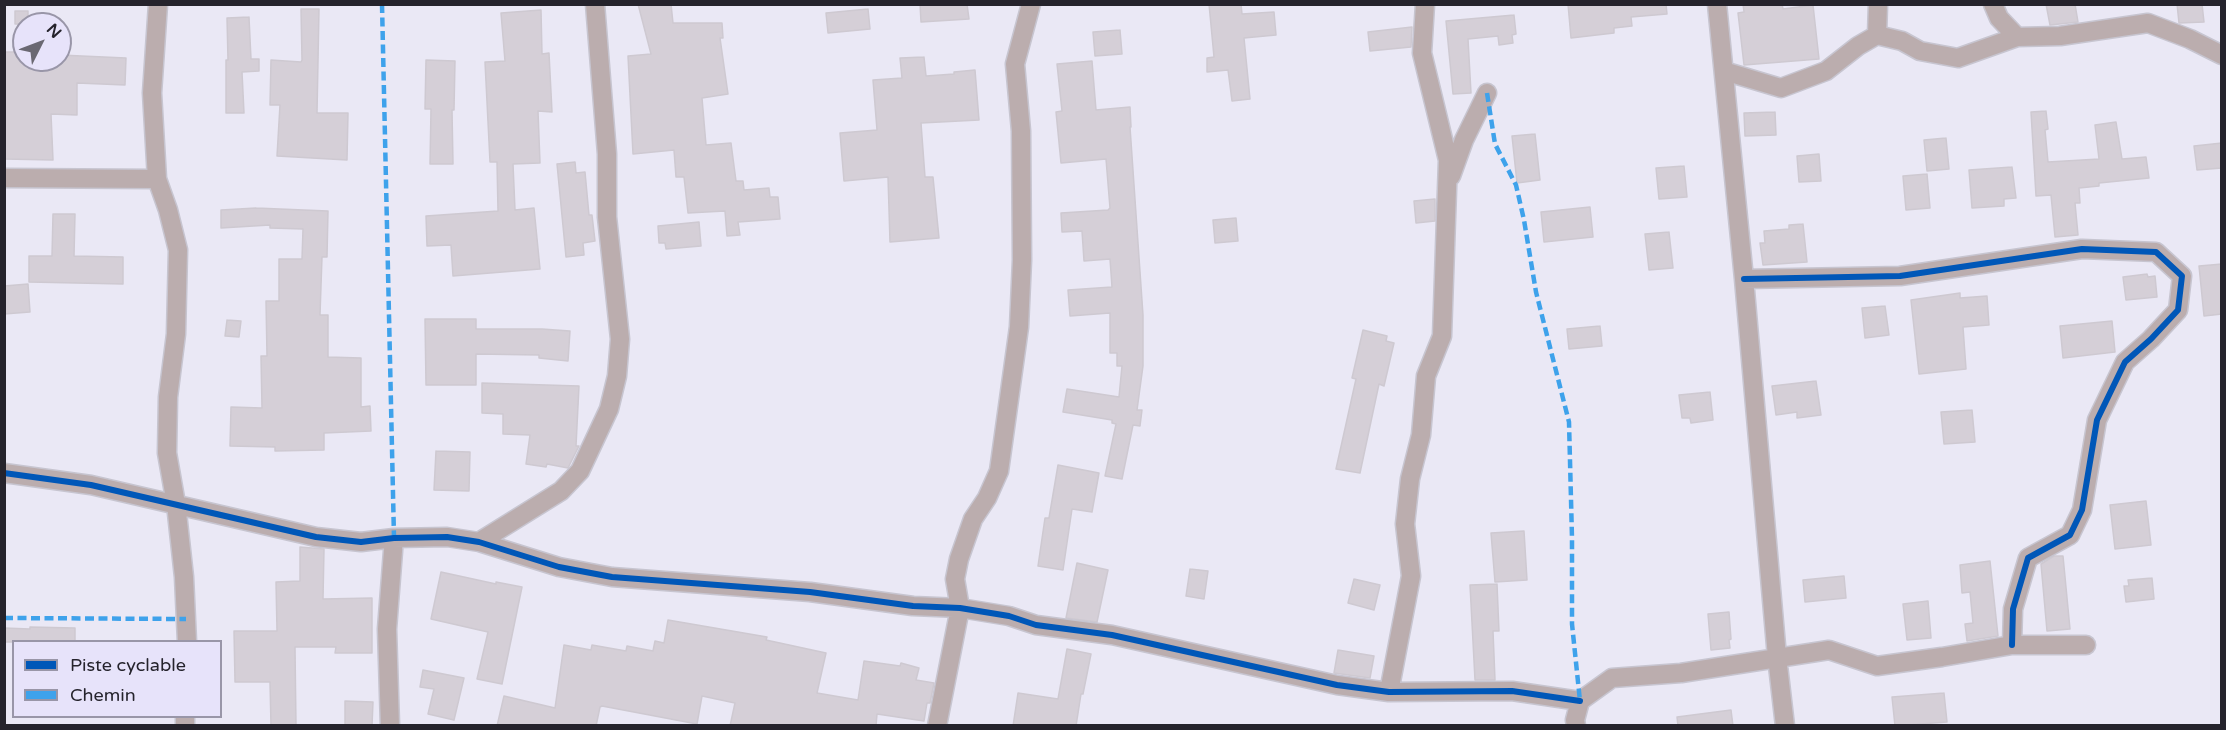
<!DOCTYPE html>
<style>
body{margin:0}
#map{position:relative;width:2226px;height:730px;overflow:hidden;background:#eae8f5;font-family:"Varela Round",sans-serif}
canvas{display:block}
.frame{position:absolute;inset:0;border:6px solid #25232c;pointer-events:none}
.legend{position:absolute;left:12px;top:640px;width:210px;height:78px;box-sizing:border-box;background:#e7e3fa;border:2px solid #9996a8;margin:0;padding:8px 10px;list-style:none;font-size:18px;color:#25232c}
.legend li{display:flex;align-items:center;gap:12px;height:30px}
.legend b{width:30px;border:2px solid #9996a8}
.north{position:absolute;left:12px;top:12px;width:60px;height:60px;box-sizing:border-box;background:#e7e3fa;border:2px solid #9996a8;border-radius:50%;rotate:48deg;font-size:16px;font-weight:700;line-height:24px;text-align:center;color:#25232c}
.north::after{content:'';display:block;margin:auto;width:21px;height:27px;background:#6a6872;clip-path:polygon(50% 0,100% 100%,50% 72%,0 100%)}
</style>
<div id="map">
<canvas width="2226" height="730"></canvas>
<div class="frame"></div>
<ul class="legend">
<li><b style="height:8px;background:#0057b8"></b>Piste cyclable</li>
<li><b style="height:8px;background:#3ea2eb"></b>Chemin</li>
</ul>
<div class="north">N</div>
</div>
<script>
const ctx = document.querySelector('canvas').getContext('2d');
ctx.lineJoin = 'round';
function paint(path, color) {
  ctx.fillStyle = color;
  ctx.fill(path, 'evenodd');
}
function shape(rows) {
  const path = new Path2D();
  for (const r of rows) {
    path.moveTo(r[0], r[1]);
    for (let i = 2; i < r.length; i += 2) path.lineTo(r[i], r[i + 1]);
  }
  return path;
}
function trace(path, color, width, dash) {
  ctx.strokeStyle = color;
  ctx.lineWidth = width;
  ctx.lineCap = dash ? 'butt' : 'round';
  ctx.setLineDash(dash || []);
  ctx.stroke(path);
}
const building = shape([
 [638,4,671,4,673,23,722,23,723,38,720,38,728,94,702,98,706,145,731,143,736,181,743,181,744,190,769,188,770,197,778,197,780,219,738,222,740,235,727,236,725,211,688,213,684,177,676,177,674,150,633,154,628,56,651,54,638,4],
 [920,4,967,4,969,19,921,22,920,4],
 [1209,4,1241,4,1242,14,1274,12,1276,35,1244,38,1250,99,1232,101,1228,70,1207,72,1207,58,1214,57,1209,4],
 [1568,4,1666,4,1667,14,1631,17,1632,26,1614,28,1614,33,1571,38,1568,4],
 [1743,4,1782,4,1783,9,1813,5,1819,59,1744,65,1738,13,1744,12,1743,4],
 [2046,4,2075,4,2078,22,2050,25,2046,4],
 [2177,4,2202,4,2204,22,2179,23,2177,4],
 [301,9,319,9,317,113,348,113,347,160,277,156,280,105,270,105,271,60,301,62,302,60,301,9],
 [868,9,870,29,828,33,826,13,868,9],
 [541,10,542,54,549,53,552,112,538,111,540,163,513,164,515,210,534,208,540,269,453,276,451,245,427,246,426,216,498,211,497,162,490,162,485,62,505,61,501,13,541,10],
 [15,11,28,11,28,24,15,24,15,11],
 [1514,15,1516,34,1512,35,1513,43,1499,45,1498,36,1468,39,1471,93,1453,94,1446,21,1514,15],
 [249,17,251,59,259,59,259,71,242,72,244,113,226,113,226,60,228,60,227,18,249,17],
 [1412,27,1411,47,1370,51,1368,32,1412,27],
 [1120,30,1122,54,1095,56,1093,32,1120,30],
 [4,52,24,52,24,60,60,60,60,55,126,58,125,85,77,83,77,115,51,114,53,160,4,159,4,52],
 [924,57,926,76,954,74,954,72,975,70,979,120,921,123,925,177,933,177,939,238,890,242,888,177,844,181,840,133,877,130,873,80,902,78,900,58,924,57],
 [426,60,455,61,454,110,452,110,453,164,430,164,431,109,425,109,426,60],
 [1092,61,1096,110,1130,107,1131,127,1130,127,1143,315,1143,366,1137,410,1142,410,1140,426,1133,425,1122,479,1105,476,1116,424,1112,423,1112,420,1063,412,1067,389,1119,397,1122,366,1117,366,1117,353,1110,353,1110,313,1070,316,1068,290,1112,287,1110,259,1084,261,1082,231,1062,232,1061,213,1108,210,1110,208,1106,159,1061,163,1056,112,1062,111,1057,64,1092,61],
 [2046,111,2048,129,2045,130,2048,162,2099,159,2095,125,2116,122,2122,159,2146,157,2149,178,2099,183,2099,186,2079,188,2080,203,2075,203,2078,235,2055,237,2051,195,2036,196,2031,112,2046,111],
 [1775,112,1776,135,1745,136,1744,113,1775,112],
 [1535,134,1540,180,1517,183,1512,136,1535,134],
 [1946,138,1949,169,1927,171,1924,140,1946,138],
 [2222,143,2222,168,2197,170,2194,146,2222,143],
 [1819,154,1821,181,1799,182,1797,156,1819,154],
 [575,162,576,173,585,172,589,215,592,215,595,241,583,243,584,255,566,257,557,164,575,162],
 [1684,166,1687,197,1659,199,1656,168,1684,166],
 [2012,167,2016,198,2004,199,2004,206,1972,208,1969,170,2012,167],
 [1927,174,1930,208,1906,210,1903,176,1927,174],
 [1435,199,1435,221,1416,223,1414,201,1435,199],
 [1590,207,1593,237,1544,242,1541,212,1590,207],
 [256,208,328,211,327,257,322,257,320,315,328,315,328,357,361,358,361,407,370,406,371,431,324,433,324,450,275,451,275,447,230,446,231,407,262,408,261,356,267,356,266,301,279,301,279,259,302,259,303,229,270,228,270,225,221,228,221,210,256,208],
 [53,214,75,214,74,256,123,257,123,284,29,282,29,256,52,256,53,214],
 [1236,218,1238,241,1215,243,1213,220,1236,218],
 [699,222,701,246,666,249,665,243,659,243,658,226,699,222],
 [1803,224,1807,262,1763,265,1760,243,1765,243,1764,231,1789,229,1789,225,1803,224],
 [1669,232,1673,268,1649,270,1645,234,1669,232],
 [2222,264,2222,314,2204,316,2199,266,2222,264],
 [2147,274,2148,277,2155,276,2157,297,2126,300,2123,277,2147,274],
 [28,284,30,312,4,314,4,286,28,284],
 [1960,293,1960,298,1987,296,1989,325,1963,327,1966,369,1919,374,1911,300,1960,293],
 [1885,306,1889,335,1865,338,1862,308,1885,306],
 [425,319,476,319,476,329,542,329,570,331,568,361,539,358,539,355,476,354,476,385,426,385,425,319],
 [227,320,241,321,239,337,225,336,227,320],
 [2112,321,2115,352,2063,358,2060,326,2112,321],
 [1600,326,1602,346,1569,349,1567,329,1600,326],
 [1363,330,1387,336,1386,341,1394,343,1384,386,1379,384,1360,473,1336,469,1356,379,1352,378,1363,330],
 [1816,381,1821,415,1797,418,1797,412,1776,415,1772,386,1816,381],
 [482,383,579,386,576,446,579,446,568,468,547,464,546,467,526,464,530,435,503,434,503,414,482,413,482,383],
 [1710,392,1713,420,1691,423,1690,418,1682,418,1679,395,1710,392],
 [1972,410,1975,442,1944,444,1941,412,1972,410],
 [436,451,470,452,469,491,434,490,436,451],
 [1058,465,1099,473,1092,512,1072,509,1063,570,1038,566,1045,518,1049,518,1058,465],
 [2146,501,2151,545,2115,549,2110,505,2146,501],
 [1524,531,1527,580,1495,582,1491,533,1524,531],
 [300,547,324,549,323,599,372,598,372,653,335,653,336,647,295,647,296,726,271,726,270,682,235,682,234,631,277,631,276,582,300,581,300,547],
 [2054,556,2063,556,2070,629,2047,631,2041,564,2054,556],
 [1990,561,1998,636,1967,641,1965,624,1973,623,1970,592,1962,593,1960,565,1990,561],
 [1077,563,1108,570,1097,622,1066,618,1077,563],
 [1190,569,1208,571,1204,599,1186,596,1190,569],
 [441,572,496,584,496,582,522,587,502,684,477,679,488,632,431,619,441,572],
 [1844,576,1846,598,1805,602,1803,580,1844,576],
 [2152,578,2154,599,2126,602,2124,586,2129,586,2128,580,2152,578],
 [1354,579,1380,585,1374,610,1348,603,1354,579],
 [1497,584,1499,631,1493,631,1495,680,1475,680,1470,585,1497,584],
 [1928,601,1931,638,1907,640,1903,604,1928,601],
 [1729,612,1731,639,1729,640,1730,648,1711,650,1708,614,1729,612],
 [668,620,767,637,766,640,826,653,817,693,858,700,864,661,900,666,901,663,919,668,916,680,934,683,930,703,927,703,924,721,877,714,876,726,730,726,735,703,702,696,697,724,602,706,600,707,596,726,497,726,504,696,555,708,564,645,591,650,592,645,626,651,627,646,653,651,655,641,664,643,668,620],
 [30,627,75,628,75,642,4,642,4,628,30,629,30,627],
 [1067,649,1091,654,1083,694,1081,694,1076,726,1013,726,1018,693,1058,699,1067,649],
 [1338,650,1374,656,1370,678,1334,673,1338,650],
 [423,670,464,678,454,720,428,714,434,689,420,687,423,670],
 [1944,693,1947,722,1895,726,1892,697,1944,693],
 [345,701,373,702,372,726,345,726,345,701],
 [1731,710,1733,726,1678,726,1677,717,1731,710]
]);
paint(building, '#d5cfd7');
trace(building, '#cec9d1', 1.5);
const minor = shape([
 [158,4,152,93,157,179,168,210,178,250,176,334,168,397,167,453,176,504,184,577,187,642],
 [1717,4,1744,279,1777,657,1785,726],
 [1993,4,1999,18,2017,37,2060,36,2148,23,2190,39,2222,55],
 [1877,35,1878,4],
 [1724,71,1781,88,1826,71,1858,46,1877,35,1902,41,1920,51,1958,58,2017,37],
 [1451,176,1464,140,1487,93],
 [4,178,157,179],
 [1744,279,1900,276,2082,249,2156,252,2182,276,2178,310,2151,339,2125,362,2097,420,2082,510,2070,535,2028,558,2013,609,2012,645],
 [4,473,91,485,316,537,361,542,394,538,447,537,479,542,559,567,612,577,810,592,913,606,960,608,1009,616,1036,625,1112,635,1337,685,1389,692,1512,691,1580,701],
 [479,542,561,491,580,471,609,409,617,376,620,339,607,217,607,154,595,4],
 [1389,692,1411,576,1405,524,1410,479,1421,435,1426,376,1442,336,1448,160,1422,53,1425,4],
 [185,726,185,716],
 [390,726,387,629,394,538],
 [937,726,960,608,955,579,959,559,973,519,987,498,999,471,1019,327,1022,260,1021,131,1015,64,1031,4],
 [1576,726,1575,720,1580,701,1612,678,1681,673,1829,650,1877,666,1942,657,2012,645,2086,645]
]);
trace(minor, '#c7c5d0', 21);
trace(minor, '#bbadae', 18);
trace(shape([
 [382,4,394,538],
 [1487,93,1495,144,1516,185,1524,220,1536,292,1569,422,1572,538,1572,624,1580,701],
 [4,618,186,619]
]), '#3ea2eb', 4.5, [9, 4.5]);
trace(shape([
 [1744,279,1900,276,2082,249,2156,252,2182,276,2178,310,2151,339,2125,362,2097,420,2082,510,2070,535,2028,558,2013,609,2012,645],
 [4,473,91,485,316,537,361,542,394,538,447,537,479,542,559,567,612,577,810,592,913,606,960,608,1009,616,1036,625,1112,635,1337,685,1389,692,1512,691,1580,701]
]), '#0057b8', 6);
</script>
